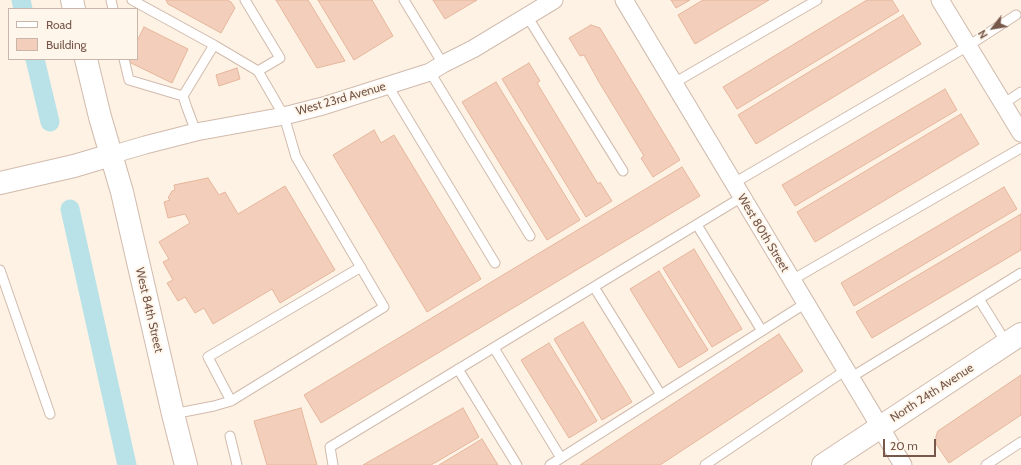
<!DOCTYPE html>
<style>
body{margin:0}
#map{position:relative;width:1021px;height:465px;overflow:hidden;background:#fdf2e4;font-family:Cabin,sans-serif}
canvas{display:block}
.legend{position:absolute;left:8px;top:8px;width:130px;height:52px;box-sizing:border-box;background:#fff6eb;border:1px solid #c8b6aa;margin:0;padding:5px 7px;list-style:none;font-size:12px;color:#765749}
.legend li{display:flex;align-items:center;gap:8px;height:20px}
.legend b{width:20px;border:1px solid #c8b6aa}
.north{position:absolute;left:973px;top:8px;width:40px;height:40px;-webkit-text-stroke:3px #fff6eb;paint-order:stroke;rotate:239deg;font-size:11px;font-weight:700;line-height:16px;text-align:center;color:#765749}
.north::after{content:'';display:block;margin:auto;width:14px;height:18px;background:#765749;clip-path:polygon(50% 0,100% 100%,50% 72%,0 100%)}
.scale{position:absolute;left:883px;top:439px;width:53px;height:18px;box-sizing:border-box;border:2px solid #765749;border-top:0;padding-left:5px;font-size:12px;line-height:14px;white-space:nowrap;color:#765749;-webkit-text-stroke:3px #fff6eb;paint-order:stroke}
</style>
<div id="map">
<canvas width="1021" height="465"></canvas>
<ul class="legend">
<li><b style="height:5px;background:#fff"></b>Road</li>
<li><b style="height:11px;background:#f3cfbb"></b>Building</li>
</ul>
<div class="north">N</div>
<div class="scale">20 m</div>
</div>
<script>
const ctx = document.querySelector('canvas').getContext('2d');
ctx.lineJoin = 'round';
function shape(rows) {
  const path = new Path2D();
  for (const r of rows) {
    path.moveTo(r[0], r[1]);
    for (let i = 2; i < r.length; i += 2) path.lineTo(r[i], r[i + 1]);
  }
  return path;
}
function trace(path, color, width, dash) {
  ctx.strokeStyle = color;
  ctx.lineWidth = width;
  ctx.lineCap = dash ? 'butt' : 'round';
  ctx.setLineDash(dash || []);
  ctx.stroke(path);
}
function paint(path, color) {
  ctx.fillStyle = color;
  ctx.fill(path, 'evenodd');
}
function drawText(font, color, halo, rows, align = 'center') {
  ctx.font = font + ' Cabin,sans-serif';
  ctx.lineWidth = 4;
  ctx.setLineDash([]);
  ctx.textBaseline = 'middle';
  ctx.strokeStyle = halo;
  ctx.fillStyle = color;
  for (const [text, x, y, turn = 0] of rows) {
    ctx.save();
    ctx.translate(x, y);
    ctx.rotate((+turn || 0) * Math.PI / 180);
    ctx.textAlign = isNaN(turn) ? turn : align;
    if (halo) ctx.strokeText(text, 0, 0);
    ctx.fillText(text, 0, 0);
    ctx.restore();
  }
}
trace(shape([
 [21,0,23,9],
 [35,59,50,122],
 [70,209,127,465]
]), '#b8e2e7', 19);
const building = shape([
 [166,0,227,0,231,2,235,8,221,33,168,4,166,0],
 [276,0,308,0,345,61,317,68,276,0],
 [318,0,372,0,393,36,354,60,318,0],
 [433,0,477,0,445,19,433,0],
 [671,0,690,0,676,8,671,0],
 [703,0,769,0,695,44,678,15,703,0],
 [867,0,892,0,899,11,737,109,723,87,867,0],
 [903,15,921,44,756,144,738,115,903,15],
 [591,25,600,28,680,160,653,177,641,158,644,156,599,82,584,55,580,56,569,38,591,25],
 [144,27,188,49,172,83,127,61,128,59,137,59,137,41,144,27],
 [529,63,540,81,537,83,598,184,600,182,612,201,586,217,502,79,529,63],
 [237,68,240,79,219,86,216,75,237,68],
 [496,82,580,220,547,240,462,102,496,82],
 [945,89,957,110,795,206,782,185,945,89],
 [961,114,979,144,815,242,797,212,961,114],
 [374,130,381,143,394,135,481,279,427,312,333,155,374,130],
 [682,167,700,196,321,423,304,395,682,167],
 [208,178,219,195,225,192,238,214,285,186,335,270,280,303,272,289,213,324,204,308,195,313,185,297,178,301,167,283,173,280,163,262,169,259,159,242,190,223,185,214,168,218,164,202,170,200,168,198,172,191,175,190,174,185,208,178],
 [1004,187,1017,209,854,306,841,283,1004,187],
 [1021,214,1021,250,872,338,856,312,1021,214],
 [694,249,742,329,712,347,663,268,694,249],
 [659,271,708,350,679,368,630,289,659,271],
 [583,322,632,402,602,420,554,339,583,322],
 [779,334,803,371,660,465,580,465,779,334],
 [549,343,597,421,569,438,521,360,549,343],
 [1021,375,1021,415,949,463,936,444,936,436,938,431,1021,375],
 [301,408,317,465,267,465,254,421,301,408],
 [463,408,479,437,431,465,363,465,463,408],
 [482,439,498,465,439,465,482,439]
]);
paint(building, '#f3cfbb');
trace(building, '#e6b59b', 1);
const service = shape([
 [111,0,113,9],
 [132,0,214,45,258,71],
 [404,0,443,64],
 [527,16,623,171],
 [124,59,129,80,183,96,187,108,196,132],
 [430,72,530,236],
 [674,83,817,0],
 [388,86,495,263],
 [183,96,214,45],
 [1003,104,1021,92],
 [734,183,968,46,1016,15],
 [697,225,762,331],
 [0,270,50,414],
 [792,280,1021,148],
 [594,287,661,395],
 [979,299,1021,273],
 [494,348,561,458],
 [458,369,517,465],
 [850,378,979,299,1007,344],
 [231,401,208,357,361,267],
 [173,414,214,406,231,401,384,307,296,157,284,116,258,71,280,58,245,0],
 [230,436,237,465],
 [333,465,330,447,742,197],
 [550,465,806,303],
 [705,465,846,370],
 [986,465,1021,442]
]);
const minor = shape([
 [624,0,903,465],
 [940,0,1021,133],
 [111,155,145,145,196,132,284,116,323,106,430,72,443,64,473,49,554,0]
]);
const tertiary = shape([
 [72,0,74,9],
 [86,59,100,117,122,192,173,414,186,465],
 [0,183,74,166,111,155],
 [823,465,1021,334]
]);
trace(service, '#d1bbad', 11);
trace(minor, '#d1bbad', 19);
trace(tertiary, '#d1bbad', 24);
trace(service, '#fff', 9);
trace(minor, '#fff', 17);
trace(tertiary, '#fff', 22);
drawText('12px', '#765749', '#fff6eb', [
 ["West 23rd Avenue",341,99,-16],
 ["West 80th Street",763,233,59],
 ["West 84th Street",149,310,77],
 ["North 24th Avenue",932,393,-33]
]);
</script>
